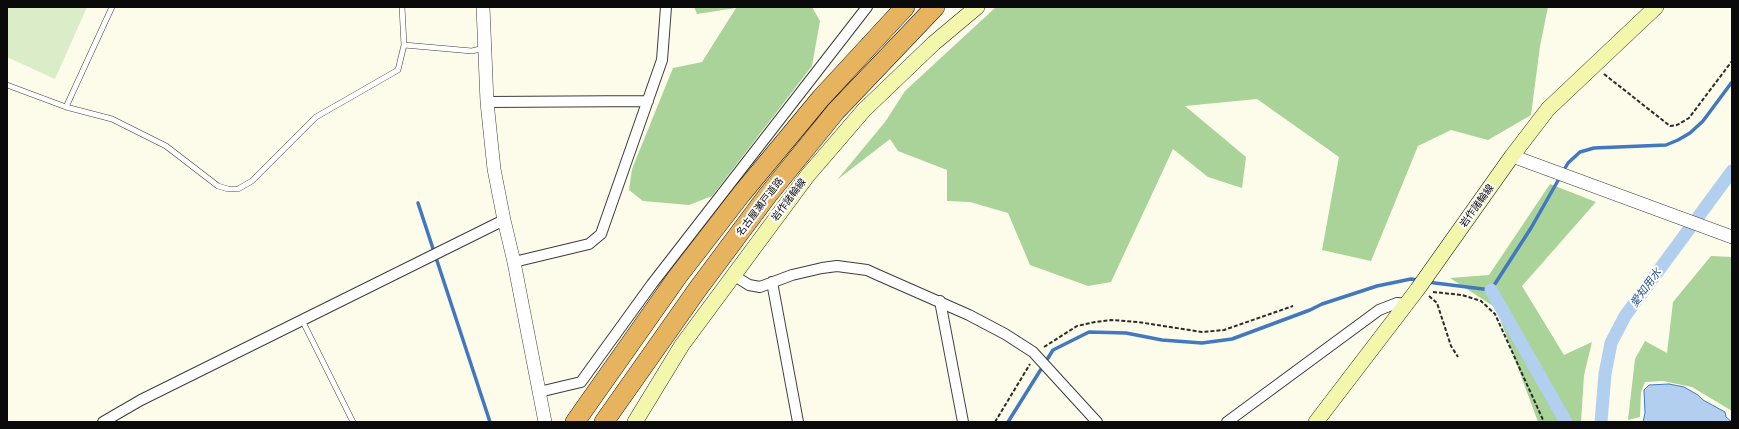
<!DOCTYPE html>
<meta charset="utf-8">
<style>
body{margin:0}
#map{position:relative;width:1739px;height:429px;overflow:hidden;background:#fdfcea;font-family:"Roboto Serif",serif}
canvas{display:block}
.frame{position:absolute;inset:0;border:8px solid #0a0a0a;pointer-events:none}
</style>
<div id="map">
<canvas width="1739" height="429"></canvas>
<div class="frame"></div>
</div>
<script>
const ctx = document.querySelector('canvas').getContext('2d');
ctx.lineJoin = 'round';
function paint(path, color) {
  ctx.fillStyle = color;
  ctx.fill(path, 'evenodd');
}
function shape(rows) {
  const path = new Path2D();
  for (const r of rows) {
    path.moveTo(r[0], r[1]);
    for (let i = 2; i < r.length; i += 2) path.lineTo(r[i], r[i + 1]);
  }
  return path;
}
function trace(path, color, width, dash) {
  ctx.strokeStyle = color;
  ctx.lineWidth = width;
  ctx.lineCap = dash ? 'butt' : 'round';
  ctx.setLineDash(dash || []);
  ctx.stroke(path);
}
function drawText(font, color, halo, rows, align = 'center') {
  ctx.font = font + ' "Roboto Serif","Noto Sans JP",serif';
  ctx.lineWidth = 4;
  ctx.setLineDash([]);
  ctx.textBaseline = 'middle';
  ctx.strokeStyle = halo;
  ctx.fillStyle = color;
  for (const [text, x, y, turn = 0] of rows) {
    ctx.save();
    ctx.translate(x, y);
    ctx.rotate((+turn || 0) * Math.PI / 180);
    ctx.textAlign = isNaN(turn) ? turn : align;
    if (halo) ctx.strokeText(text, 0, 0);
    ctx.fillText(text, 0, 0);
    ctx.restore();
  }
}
paint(shape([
 [694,7,812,7,820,21,812,66,712,196,689,205,643,201,629,190,632,169,673,68,702,62,736,8,697,14],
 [996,7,1548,7,1540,46,1531,115,1488,140,1451,130,1418,146,1371,261,1322,250,1339,157,1257,99,1185,106,1246,157,1242,188,1208,177,1173,149,1111,282,1088,286,1030,265,1008,213,970,202,947,201,947,170,898,151,890,139,837,180,885,122,905,91],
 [1550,184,1596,202,1522,286,1564,355,1592,342,1584,375,1581,422,1538,422,1496,308,1450,278,1489,275],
 [1711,256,1732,257,1732,411,1692,387,1663,381,1645,382,1641,392,1640,417,1628,420,1635,359,1645,341,1667,353,1673,302]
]), '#a9d398');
paint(shape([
 [7,7,87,7,55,79,7,57]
]), '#daecc8');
const water = shape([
 [1669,384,1684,387,1698,395,1703,400,1725,412,1726,417,1732,422,1643,422,1645,413,1644,390,1649,385,1669,384]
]);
paint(water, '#b3cfef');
trace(water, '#4178bf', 1);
trace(shape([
 [418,203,490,422],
 [1427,282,1491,290,1531,228,1568,163,1580,152,1594,148,1666,145,1678,140,1690,133,1703,121,1732,82],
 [1008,422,1053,350,1089,332,1126,333,1162,340,1202,343,1232,339,1310,310,1322,304,1377,286,1411,279,1419,280]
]), '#4178bf', 3.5);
trace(shape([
 [1491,290,1566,422],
 [1601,422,1605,374,1611,343,1625,316,1732,171]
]), '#b3cfef', 13);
const service = shape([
 [404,45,472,51,484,48],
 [7,85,66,107,112,119,166,146,218,186,228,189,238,189,252,181,316,117,398,70,404,45,402,7],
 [66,107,112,7],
 [302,320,353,422]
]);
const minor = shape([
 [487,102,648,101],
 [514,262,589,244,601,234,662,60,666,7],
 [733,275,749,285,760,287,792,275,822,268,837,266,867,270,878,275,969,315,1005,334,1033,352,1097,422],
 [772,282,798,422],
 [940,301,963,422],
 [539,392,581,382,652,284,867,7],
 [103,422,141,400,504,220],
 [1227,422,1379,310,1397,303,1406,304]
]);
const tertiary = shape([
 [483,7,487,102,494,169,504,220,514,262,545,422],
 [1512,156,1732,237]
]);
const secondary = shape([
 [635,422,682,345,808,175,864,110,934,43,977,7],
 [1316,422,1417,290,1512,156,1548,109,1656,7]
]);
const motorway = shape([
 [575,422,678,276,743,192,821,98,905,7],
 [604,422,697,290,767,196,836,111,935,7]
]);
trace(service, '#3d3d3d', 6);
trace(minor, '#3d3d3d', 12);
trace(tertiary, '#3d3d3d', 14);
trace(secondary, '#2c2c2c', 16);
trace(motorway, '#1b1b1b', 20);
trace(shape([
 [1604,74,1670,126,1677,125,1689,118,1732,61],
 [1433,292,1462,295,1481,301,1495,314,1544,422],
 [1429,296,1437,303,1451,346,1458,357],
 [1044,347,1077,326,1095,322,1111,320,1138,322,1202,332,1224,330,1293,306],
 [995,422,1030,364]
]), '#2c2c2c', 2, [4, 2]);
trace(service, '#fff', 5);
trace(minor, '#fff', 10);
trace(tertiary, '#fff', 13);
trace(secondary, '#f3f7ab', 15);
trace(motorway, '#e6b35f', 19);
drawText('10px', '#0a0a0a', '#fff', [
 ["岩作諸輪線",789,200,-53],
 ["岩作諸輪線",1477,206,-54],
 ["名古屋瀬戸道路",760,207,-53]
]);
drawText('italic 11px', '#214d8f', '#fff', [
 ["愛知用水",1646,288,-54]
]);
</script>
